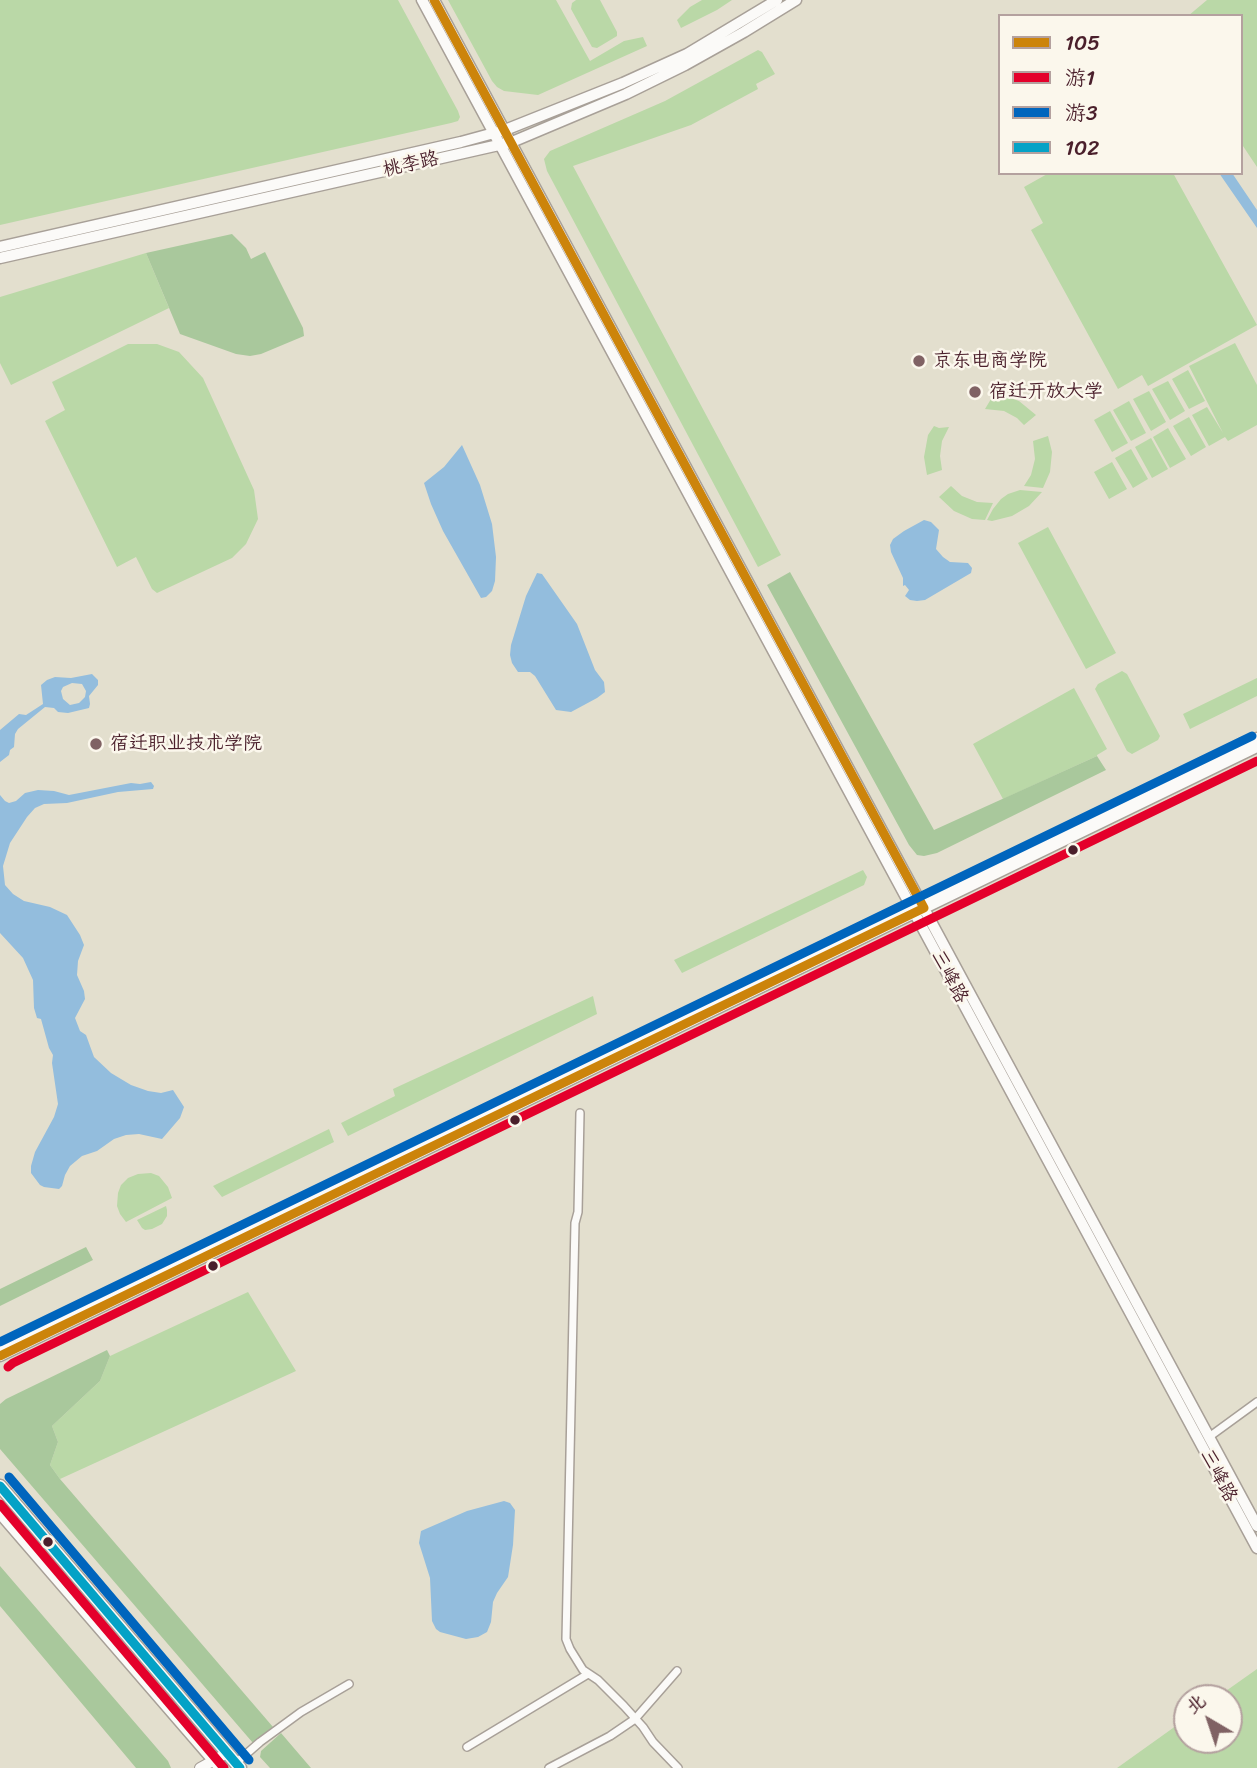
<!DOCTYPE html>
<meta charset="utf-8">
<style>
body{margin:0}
#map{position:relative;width:1257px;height:1768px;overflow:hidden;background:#e3dfce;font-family:Sriracha,"LXGW WenKai TC",sans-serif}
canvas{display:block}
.legend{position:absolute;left:998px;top:14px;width:245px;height:161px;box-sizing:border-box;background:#fbf7ec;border:2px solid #b4a19f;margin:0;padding:9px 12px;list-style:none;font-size:21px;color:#4a1f2b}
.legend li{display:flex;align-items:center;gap:14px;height:35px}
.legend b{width:35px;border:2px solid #b4a19f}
.north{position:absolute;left:1173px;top:1684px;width:70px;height:70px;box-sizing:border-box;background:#fbf7ec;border:2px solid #b4a19f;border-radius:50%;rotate:321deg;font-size:19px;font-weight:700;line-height:28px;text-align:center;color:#4a1f2b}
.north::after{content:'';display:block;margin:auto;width:24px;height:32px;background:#806264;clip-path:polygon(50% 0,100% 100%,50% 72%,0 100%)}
</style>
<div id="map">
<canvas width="1257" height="1768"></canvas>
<ul class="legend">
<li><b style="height:9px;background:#cc840b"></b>105</li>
<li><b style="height:9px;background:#e4002b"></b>游1</li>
<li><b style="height:9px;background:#0065bd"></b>游3</li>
<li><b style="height:9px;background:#04a2c6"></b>102</li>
</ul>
<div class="north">北</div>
</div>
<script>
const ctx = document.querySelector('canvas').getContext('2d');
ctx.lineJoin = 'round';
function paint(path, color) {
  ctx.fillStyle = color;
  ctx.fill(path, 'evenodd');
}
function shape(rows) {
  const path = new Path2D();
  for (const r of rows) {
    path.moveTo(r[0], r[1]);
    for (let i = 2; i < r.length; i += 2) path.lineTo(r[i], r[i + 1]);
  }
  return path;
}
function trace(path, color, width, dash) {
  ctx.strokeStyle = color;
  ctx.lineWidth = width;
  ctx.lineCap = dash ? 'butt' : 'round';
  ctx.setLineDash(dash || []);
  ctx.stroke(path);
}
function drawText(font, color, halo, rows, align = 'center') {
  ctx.font = font + ' Sriracha,"LXGW WenKai TC",sans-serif';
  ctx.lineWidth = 5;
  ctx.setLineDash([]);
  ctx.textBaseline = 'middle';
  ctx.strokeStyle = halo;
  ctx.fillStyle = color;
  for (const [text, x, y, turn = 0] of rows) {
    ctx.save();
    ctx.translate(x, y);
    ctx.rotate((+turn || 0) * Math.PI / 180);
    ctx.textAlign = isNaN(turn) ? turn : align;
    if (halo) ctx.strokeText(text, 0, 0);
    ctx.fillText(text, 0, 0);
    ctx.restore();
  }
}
paint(shape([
 [0,0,398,0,458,111,460,117,458,121,451,123,0,225],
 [448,0,556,0,590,61,624,41,643,37,647,46,538,95,504,91,497,87,492,81],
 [576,0,600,0,617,32,617,36,597,48,592,47,571,9,572,3],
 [702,0,732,0,717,10,681,28,677,20,690,7],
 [1207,0,1257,0,1257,167,1241,143,1241,16,1188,16],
 [758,50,762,52,775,74,756,84,758,89,691,125,573,166,781,555,758,567,547,171,544,159,550,151,665,101],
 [1049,173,1173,173,1257,325,1148,386,1142,375,1118,389,1031,230,1043,223,1024,187],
 [146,253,169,308,11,385,0,363,0,297],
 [1235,343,1257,385,1257,425,1228,441,1225,437,1209,446,1192,415,1207,407,1223,433,1189,366],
 [128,344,157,344,179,352,203,378,254,490,258,519,246,544,232,558,157,593,152,589,136,557,117,567,45,421,65,410,52,382],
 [1188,370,1205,401,1189,409,1172,379],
 [1168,381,1185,411,1170,420,1152,389],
 [1149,391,1166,422,1151,431,1133,399],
 [994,394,999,394,1019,401,1036,415,1024,425,1017,418,1004,411,985,409],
 [1129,401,1146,433,1131,441,1113,410],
 [1110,411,1128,443,1112,452,1094,420],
 [1189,417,1206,447,1191,456,1173,426],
 [934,426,939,428,949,427,942,441,940,456,942,470,927,475,924,457,928,435],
 [1168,428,1186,459,1170,468,1153,437],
 [1048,436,1052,452,1050,472,1043,488,1024,486,1031,475,1035,459,1033,441],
 [1151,438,1168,469,1152,478,1135,447],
 [1131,449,1148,479,1133,488,1115,458],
 [1112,462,1127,489,1109,499,1094,472],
 [951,486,962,496,977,502,993,503,985,520,972,519,954,511,939,497],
 [1020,490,1042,492,1029,506,1012,516,992,521,987,520,993,509,1001,499,1008,494],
 [1048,527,1116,653,1086,669,1018,543],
 [1122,671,1127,674,1160,736,1158,740,1132,754,1127,751,1095,689,1098,684],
 [1257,678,1257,696,1190,729,1183,714],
 [1074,688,1107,749,1097,755,1097,756,1003,799,973,744],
 [863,870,867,877,864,885,682,973,674,960],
 [593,996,597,1014,348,1136,341,1123,395,1096,393,1089],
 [329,1129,334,1142,222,1197,213,1186],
 [151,1173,159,1176,168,1187,172,1198,126,1222,120,1214,117,1206,118,1193,121,1185,128,1178,138,1174],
 [166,1206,167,1210,167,1216,162,1224,152,1229,145,1230,142,1228,137,1220],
 [248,1292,296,1371,60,1479,50,1465,58,1442,52,1426,100,1381,110,1356],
 [1257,1669,1257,1768,1117,1768,1187,1718,1187,1740,1229,1740,1229,1698,1216,1698]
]), '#bad8a7');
paint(shape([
 [232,234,246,248,251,259,265,252,303,328,304,336,261,354,250,356,236,354,180,334,146,253],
 [790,572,934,830,1097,756,1106,770,937,853,924,856,917,855,909,845,767,585],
 [86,1247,93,1260,0,1306,0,1289],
 [107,1350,110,1356,100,1381,52,1426,58,1442,50,1465,60,1479,273,1727,253,1743,0,1449,0,1404,6,1399],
 [0,1566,168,1761,171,1768,136,1768,0,1606],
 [281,1733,311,1768,270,1768,260,1757,261,1751]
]), '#a9c89c');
paint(shape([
 [1219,173,1232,173,1257,210,1257,228],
 [462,445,480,485,492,524,496,557,495,581,492,591,486,597,481,598,443,531,431,504,424,483,444,467],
 [924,520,931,522,939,530,936,549,943,557,950,562,968,563,972,568,971,573,925,600,917,601,910,600,905,596,909,590,905,585,903,586,903,578,891,552,890,545,893,539,904,531],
 [537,573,542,574,577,624,595,670,604,682,605,692,597,698,571,712,556,710,535,676,530,672,518,672,512,663,510,655,511,645,526,596],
 [92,674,98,680,98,685,89,696,90,704,89,708,68,713,58,712,54,708,45,707,18,729,15,734,14,747,10,750,9,755,0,762,0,730,19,714,26,715,43,704,41,685,47,680,55,677,71,678],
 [72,683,82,684,86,691,85,697,79,703,70,705,63,699,61,691,63,687],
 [151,782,154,786,153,789,118,792,67,803,44,804,35,808,27,817,10,843,3,866,5,885,13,894,24,901,50,907,67,915,80,935,84,945,78,961,77,975,84,991,85,999,75,1018,80,1031,86,1035,94,1057,111,1073,131,1085,148,1091,161,1093,173,1090,184,1107,180,1118,162,1139,139,1134,126,1135,114,1139,97,1151,82,1156,70,1166,65,1175,62,1186,59,1189,44,1187,40,1185,31,1173,31,1166,35,1152,54,1117,58,1104,52,1063,53,1055,49,1048,41,1019,37,1018,34,1008,33,980,23,958,0,933,0,795,5,801,9,803,16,801,25,793,38,790,54,791,69,795,131,783,140,784],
 [504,1501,510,1503,515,1510,513,1545,508,1577,497,1593,493,1602,491,1622,487,1632,478,1637,466,1639,440,1632,436,1629,432,1621,430,1578,419,1543,421,1531,467,1511]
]), '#93bddd');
const minor = shape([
 [580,1113,578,1212,575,1223,566,1639,570,1649,583,1670,598,1680,624,1706,643,1727,653,1742,678,1768],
 [1209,1437,1257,1402],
 [467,1747,588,1674],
 [236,1763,260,1742,301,1712,349,1684],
 [549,1768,610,1736,635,1719,677,1671]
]);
const tertiary = shape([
 [200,1768,227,1753]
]);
const secondary = shape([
 [422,0,1257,1548],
 [434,0,1257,1526],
 [0,247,461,142,505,130,623,83,687,54,777,0],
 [0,258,512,142,626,94,685,65,744,32,796,0],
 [0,1346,919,900,1257,738],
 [0,1356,1257,747]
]);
const primary = shape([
 [0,1486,240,1768],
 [0,1512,221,1768]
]);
trace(minor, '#a8a098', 10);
trace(tertiary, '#a8a098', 12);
trace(secondary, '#a8a098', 13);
trace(primary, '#a8a098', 15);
trace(minor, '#fbfaf8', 7);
trace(tertiary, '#fbfaf8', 10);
trace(secondary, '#fbfaf8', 10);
trace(primary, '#fbfaf8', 12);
trace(shape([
 [0,1356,924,908,434,0]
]), '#cc840b', 9);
trace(shape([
 [8,1367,13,1363,1257,761],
 [0,1504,224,1768]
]), '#e4002b', 9);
trace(shape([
 [0,1342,1252,736],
 [9,1477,249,1760]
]), '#0065bd', 9);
trace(shape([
 [0,1486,240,1768]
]), '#04a2c6', 9);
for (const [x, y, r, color] of [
 [919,361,7,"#806264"],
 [975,392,7,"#806264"],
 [96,744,7,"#806264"],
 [1073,850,6,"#4a1f2b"],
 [515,1120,6,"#4a1f2b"],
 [213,1266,6,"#4a1f2b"],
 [48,1542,6,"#4a1f2b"]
]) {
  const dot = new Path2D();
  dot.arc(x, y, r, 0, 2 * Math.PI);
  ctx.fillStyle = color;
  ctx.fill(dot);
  trace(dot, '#fbf7ec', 2.5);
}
drawText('19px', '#4a1f2b', '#fbf7ec', [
 ["桃李路",411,165,-13],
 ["三峰路",949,977,62],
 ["三峰路",1218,1476,62]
]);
drawText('19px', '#4a1f2b', '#fbf7ec', [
 ["京东电商学院",933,361],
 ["宿迁开放大学",989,392],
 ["宿迁职业技术学院",110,744]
], 'left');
</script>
